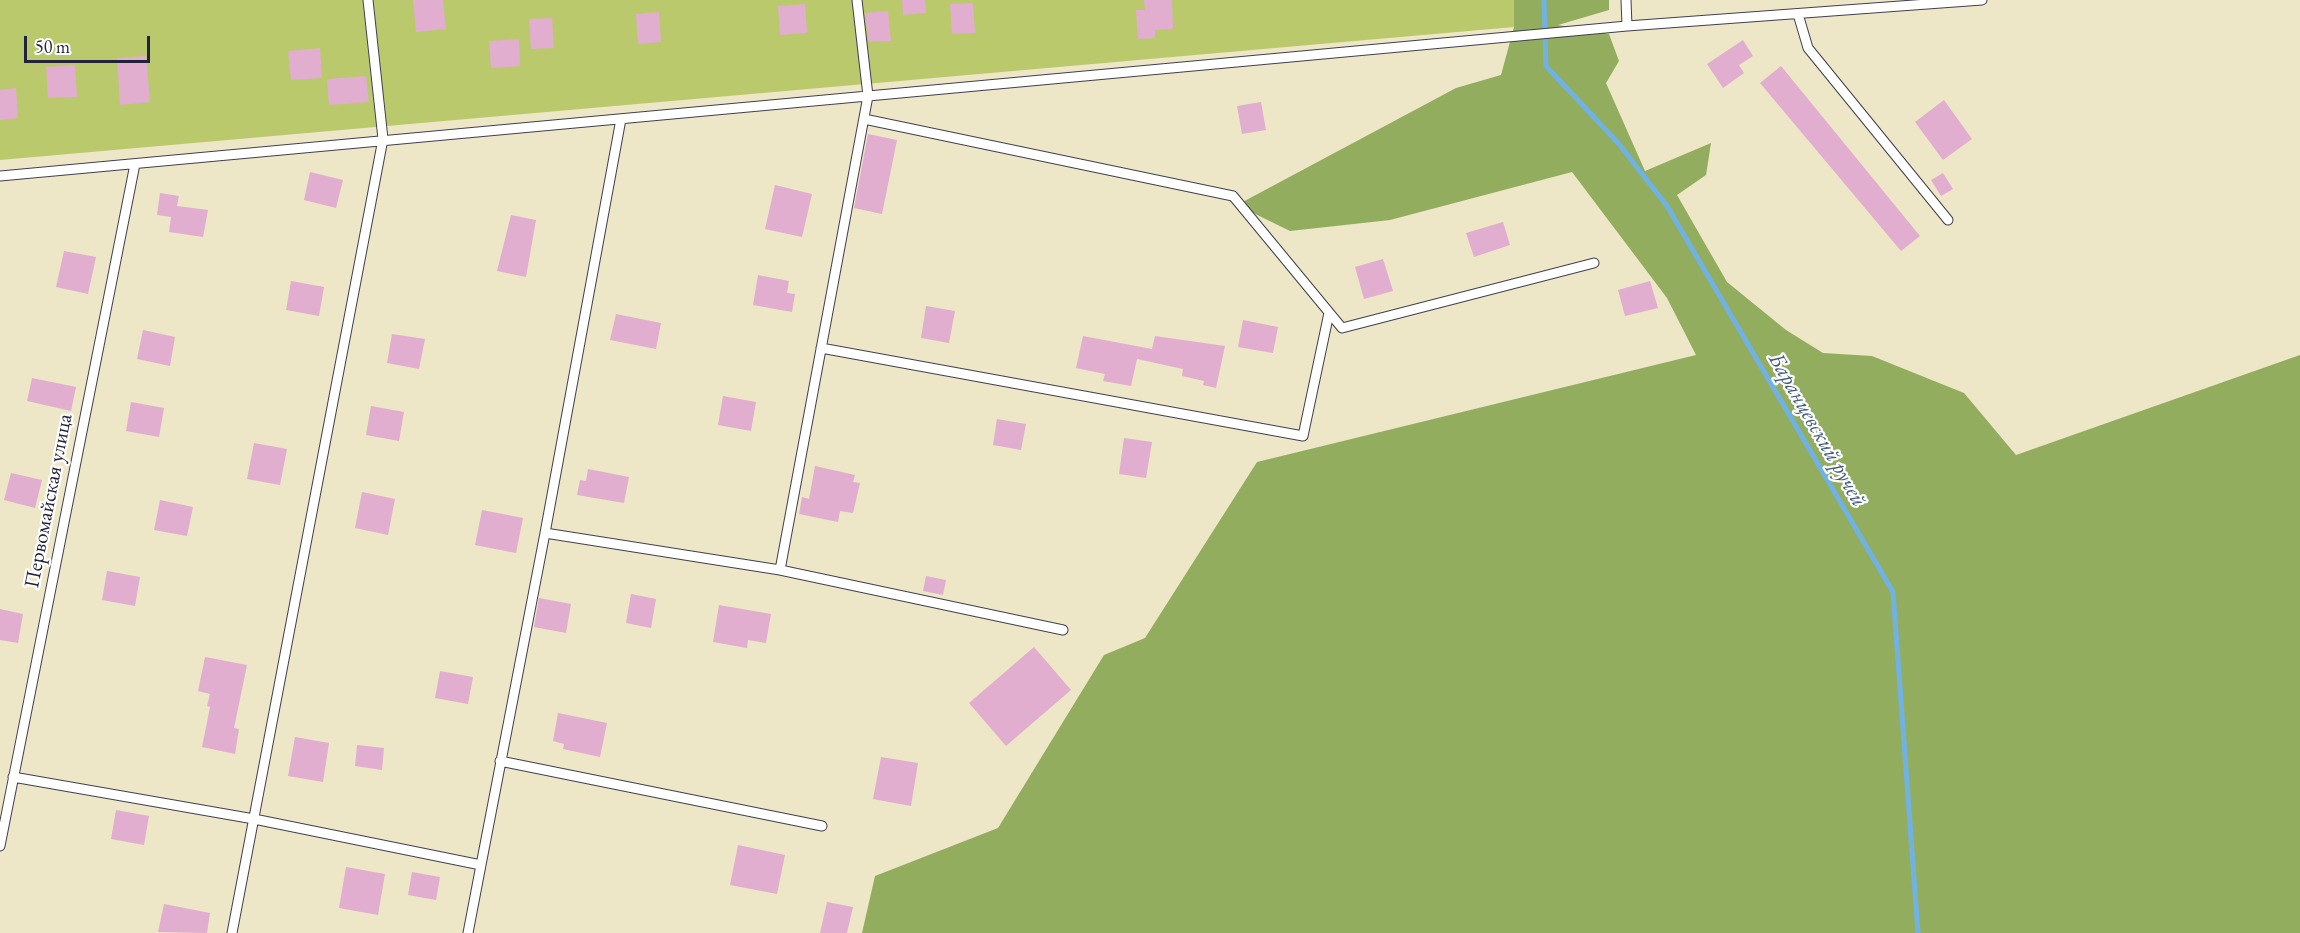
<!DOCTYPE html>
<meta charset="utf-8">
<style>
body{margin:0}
#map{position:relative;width:2300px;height:933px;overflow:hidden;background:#ede6c7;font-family:"EB Garamond",serif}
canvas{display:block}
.scale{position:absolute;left:24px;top:36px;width:126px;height:27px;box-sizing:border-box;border:3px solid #22223b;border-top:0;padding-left:8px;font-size:18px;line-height:21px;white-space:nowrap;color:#22223b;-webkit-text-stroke:4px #fff;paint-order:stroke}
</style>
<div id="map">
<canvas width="2300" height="933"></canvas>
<div class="scale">50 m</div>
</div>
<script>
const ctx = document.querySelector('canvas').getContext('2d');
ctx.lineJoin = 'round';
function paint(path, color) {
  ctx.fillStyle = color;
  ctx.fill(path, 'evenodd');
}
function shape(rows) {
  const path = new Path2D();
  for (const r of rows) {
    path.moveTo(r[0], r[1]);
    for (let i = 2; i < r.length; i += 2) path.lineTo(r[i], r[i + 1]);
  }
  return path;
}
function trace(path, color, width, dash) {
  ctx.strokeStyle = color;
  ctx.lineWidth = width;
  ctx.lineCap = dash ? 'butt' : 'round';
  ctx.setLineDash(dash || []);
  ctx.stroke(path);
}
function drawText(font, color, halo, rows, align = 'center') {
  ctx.font = font + ' "EB Garamond",serif';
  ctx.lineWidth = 4.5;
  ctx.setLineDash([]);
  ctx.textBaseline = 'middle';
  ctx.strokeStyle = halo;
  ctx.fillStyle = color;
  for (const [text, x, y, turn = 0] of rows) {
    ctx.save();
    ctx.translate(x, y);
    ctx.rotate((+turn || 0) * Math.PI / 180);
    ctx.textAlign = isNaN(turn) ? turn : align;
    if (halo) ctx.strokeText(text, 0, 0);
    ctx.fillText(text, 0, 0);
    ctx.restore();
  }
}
paint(shape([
 [0,0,1514,0,1514,27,0,160]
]), '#bac96b');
paint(shape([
 [1514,0,1609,0,1609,10,1558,25,1609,34,1619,61,1606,83,1645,171,1711,143,1706,175,1677,195,1727,282,1786,330,1823,353,1872,356,1964,393,2016,455,2300,355,2300,933,862,933,875,876,998,828,1104,655,1145,638,1257,462,1696,355,1667,298,1572,172,1390,220,1290,231,1237,205,1456,88,1501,75,1514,27]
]), '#93ad5f');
trace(shape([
 [1544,0,1546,66,1619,144,1667,206,1893,592,1918,933]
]), '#71b2e5', 5);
paint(shape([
 [413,0,443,0,446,29,416,32],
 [902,0,925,0,926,13,903,15],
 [1144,0,1172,0,1173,29,1155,30,1155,38,1138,39,1136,10,1145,10],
 [973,3,975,33,952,34,950,4],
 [805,4,807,33,780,35,778,6],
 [888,11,891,41,869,42,865,13],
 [659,12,661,42,638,44,636,14],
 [552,18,554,48,531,49,529,19],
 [519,39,520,66,491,68,489,41],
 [1743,40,1753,56,1739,65,1744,73,1723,88,1707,64],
 [320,48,322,78,291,80,288,51],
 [146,56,150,102,120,105,117,58],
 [75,65,77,97,48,98,46,67],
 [1781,66,1920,236,1901,251,1760,83],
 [366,76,369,102,329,105,327,79],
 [16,88,18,118,0,120,0,90],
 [1944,100,1972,139,1943,160,1915,122],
 [1261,102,1266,130,1242,134,1237,106],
 [868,134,897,140,882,214,854,208],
 [310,172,343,180,336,208,304,200],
 [1943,173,1953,189,1941,196,1931,180],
 [775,185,812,194,802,237,765,229],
 [160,193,179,196,177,206,208,210,203,237,169,232,171,217,157,215],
 [511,215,536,220,526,277,497,271],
 [1503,222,1510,245,1474,257,1466,233],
 [64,251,96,257,88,294,56,287],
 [1383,259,1393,291,1364,299,1355,267],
 [758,275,789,281,787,293,795,294,792,312,753,305],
 [291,281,324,287,319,316,286,310],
 [1650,281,1658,308,1625,316,1618,290],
 [926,306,955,311,949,343,921,338],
 [616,314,661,323,656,349,610,340],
 [1243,320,1278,327,1273,353,1238,347],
 [143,330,175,337,170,366,137,359],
 [392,334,425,339,419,369,387,363],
 [1083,336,1152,349,1155,336,1225,346,1216,388,1203,385,1204,381,1182,376,1183,369,1137,359,1131,386,1103,381,1105,374,1076,368],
 [32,378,76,387,71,411,27,401],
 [723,396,756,402,751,431,718,425],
 [131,402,164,408,159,437,126,431],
 [371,406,404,412,399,441,366,435],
 [997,419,1026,424,1021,450,993,445],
 [1124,438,1152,442,1146,478,1119,474],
 [254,443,287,449,280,485,247,479],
 [815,466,855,475,853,482,860,483,853,513,840,511,838,522,799,514,802,497,809,499],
 [588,469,629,477,624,503,577,495,580,480,586,481],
 [11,473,42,480,35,508,4,500],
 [362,492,395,499,388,535,355,528],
 [160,500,193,507,187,536,154,530],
 [482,510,523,518,516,553,475,545],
 [107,571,140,577,135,606,102,600],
 [926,576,946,580,943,595,923,591],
 [631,594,656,599,651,628,626,623],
 [539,598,571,604,566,633,534,627],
 [719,605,771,614,766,643,748,640,747,648,713,642],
 [0,609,23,614,18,643,0,640],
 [1034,647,1071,690,1006,746,969,703],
 [205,657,247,665,234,728,239,729,235,754,202,747,210,707,207,706,210,694,198,691],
 [440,671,473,677,468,704,435,698],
 [558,713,607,723,600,757,563,749,564,744,553,741],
 [295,737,329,743,323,782,288,776],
 [357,745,384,748,382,770,355,766],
 [881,757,918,763,911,806,873,799],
 [116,810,149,816,144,845,111,839],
 [738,845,785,855,777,894,730,885],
 [346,867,385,874,378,915,339,908],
 [412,872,440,877,436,900,408,895],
 [827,902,853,907,847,933,820,933],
 [164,904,210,913,207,933,158,932]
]), '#e1aecf');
const service = shape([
 [1798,14,1808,48,1948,220],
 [1627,26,1982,0],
 [621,119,545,533,780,570,1063,630],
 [864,119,1233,196,1342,328,1594,263],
 [0,176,1627,26,1626,0],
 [821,348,1303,436,1329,313],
 [780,570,868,96,857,0],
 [500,761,822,826],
 [13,777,254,819,481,865,545,533],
 [0,846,135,164],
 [232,933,383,139,368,0],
 [468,933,481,865]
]);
trace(service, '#403f50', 11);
trace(service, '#fff', 9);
drawText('21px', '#22223b', '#fff', [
 ["Первомайская улица",49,501,-79]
]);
drawText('italic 22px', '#425c7f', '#fff', [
 ["Баранцевский ручей",1817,430,60]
]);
</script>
